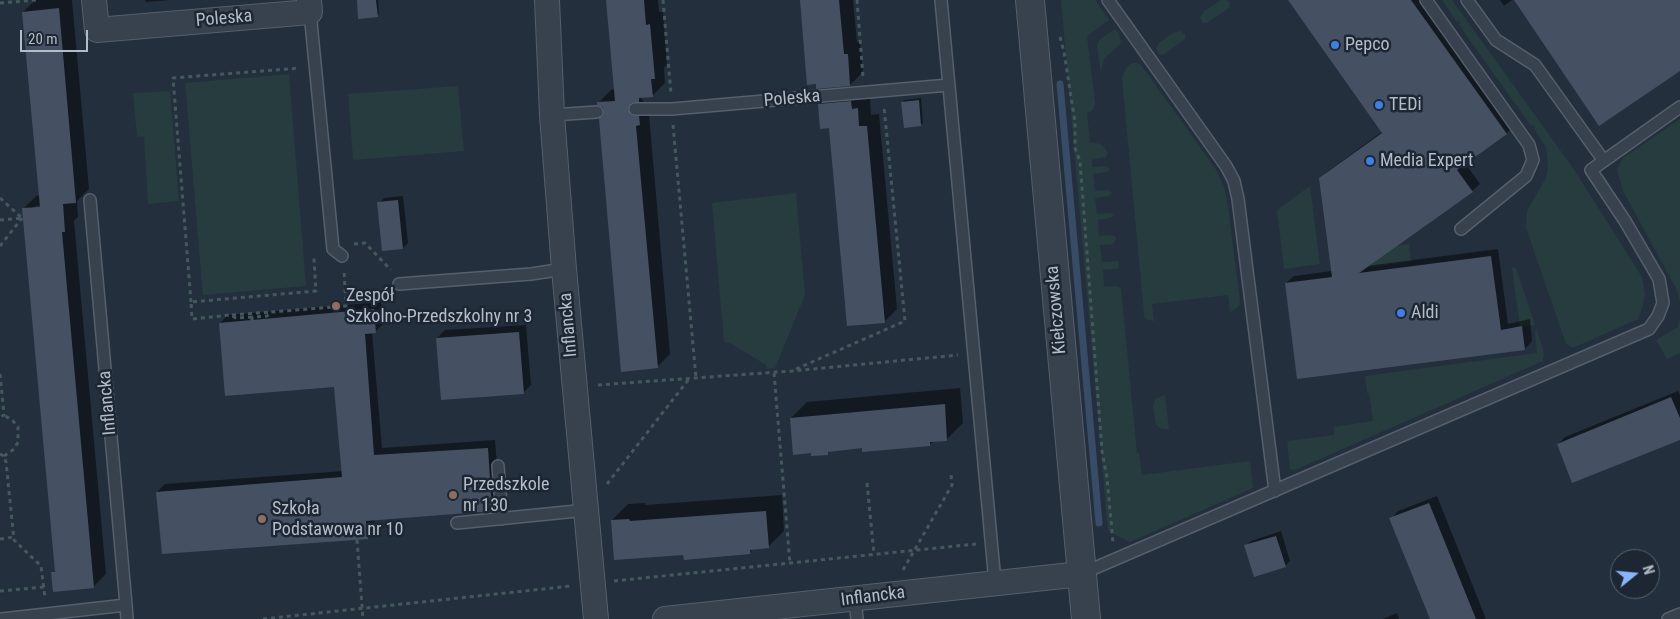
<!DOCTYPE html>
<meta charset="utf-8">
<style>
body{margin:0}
#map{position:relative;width:1680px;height:619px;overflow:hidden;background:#242f3e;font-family:"Roboto Condensed",sans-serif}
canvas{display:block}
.north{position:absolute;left:1610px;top:549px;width:50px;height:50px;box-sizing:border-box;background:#1d2633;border:1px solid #59626f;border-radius:50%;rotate:73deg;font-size:14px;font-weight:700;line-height:20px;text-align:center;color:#b4bcc9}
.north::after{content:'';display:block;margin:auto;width:18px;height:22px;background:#8ab4f8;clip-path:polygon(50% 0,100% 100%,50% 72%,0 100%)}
.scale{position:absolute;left:20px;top:30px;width:68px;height:22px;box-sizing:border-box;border:2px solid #b4bcc9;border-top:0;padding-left:6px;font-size:15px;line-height:18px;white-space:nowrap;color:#b4bcc9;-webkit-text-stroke:4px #1d2633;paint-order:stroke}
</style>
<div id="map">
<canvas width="1680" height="619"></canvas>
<div class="north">N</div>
<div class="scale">20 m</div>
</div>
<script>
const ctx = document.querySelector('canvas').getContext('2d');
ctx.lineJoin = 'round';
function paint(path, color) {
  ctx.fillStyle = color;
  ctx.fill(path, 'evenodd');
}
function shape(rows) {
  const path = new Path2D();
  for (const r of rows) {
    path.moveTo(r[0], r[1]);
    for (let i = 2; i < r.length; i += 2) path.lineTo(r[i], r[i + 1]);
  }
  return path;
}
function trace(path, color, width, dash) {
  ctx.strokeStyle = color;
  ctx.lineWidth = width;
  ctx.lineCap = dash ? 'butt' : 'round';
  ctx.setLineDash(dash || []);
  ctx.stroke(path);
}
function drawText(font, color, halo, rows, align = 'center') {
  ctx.font = font + ' "Roboto Condensed",sans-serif';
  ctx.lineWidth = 5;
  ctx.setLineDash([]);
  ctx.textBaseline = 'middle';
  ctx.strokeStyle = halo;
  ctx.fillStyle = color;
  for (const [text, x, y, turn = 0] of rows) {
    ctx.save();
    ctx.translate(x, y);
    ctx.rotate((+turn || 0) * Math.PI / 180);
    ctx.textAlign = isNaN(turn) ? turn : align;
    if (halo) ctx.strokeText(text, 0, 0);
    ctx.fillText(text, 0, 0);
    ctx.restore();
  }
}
paint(shape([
 [1061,0,1095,0,1109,20,1087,36,1095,103,1093,110,1087,113,1090,142,1100,144,1104,147,1108,153,1106,157,1092,159,1092,167,1106,166,1110,169,1107,172,1093,174,1095,191,1108,190,1112,193,1109,196,1095,198,1097,214,1110,213,1114,215,1110,218,1098,220,1099,236,1112,235,1115,236,1116,239,1113,244,1100,245,1102,262,1118,261,1119,265,1118,268,1115,269,1103,270,1104,287,1117,286,1121,288,1137,453,1139,453,1142,475,1250,461,1253,488,1130,542,1108,531],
 [1221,0,1226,0,1230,3,1229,8,1207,23,1203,23,1200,17,1204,11],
 [1442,0,1452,0,1573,168,1642,277,1645,294,1643,305,1638,319,1573,348,1566,344,1526,228,1527,211,1546,178,1548,168,1546,147,1534,129,1535,127,1533,125,1531,126,1459,25,1460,23,1459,21,1457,22],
 [1115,29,1119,34,1121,42,1119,45,1104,59,1101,70,1101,75,1097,45,1099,40],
 [1180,31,1185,34,1185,39,1163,55,1158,54,1156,48,1160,42,1173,33],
 [1132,63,1137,63,1141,65,1215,168,1224,187,1228,207,1240,300,1239,306,1234,310,1230,312,1228,295,1152,304,1154,321,1149,320,1145,318,1144,314,1122,79,1125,69],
 [289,74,306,286,203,295,185,83],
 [458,86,464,151,353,160,348,94],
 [170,91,179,201,148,204,144,136,137,137,133,93],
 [1680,119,1680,301,1677,290,1623,191,1617,170,1623,158],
 [1310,186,1320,264,1284,269,1277,210],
 [796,193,805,295,775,368,767,369,766,365,730,343,724,342,712,203],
 [1409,244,1411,262,1332,272,1329,255],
 [1512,267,1516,268,1535,325,1520,327],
 [1680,318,1680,353,1667,359,1656,340,1678,327],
 [1537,330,1544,354,1543,361,1295,470,1290,469,1287,441,1334,435,1334,427,1373,421,1369,393,1367,393,1365,376,1537,353,1535,331],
 [1165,395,1169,429,1165,429,1159,428,1156,425,1153,406,1155,399]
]), '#263c3f');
paint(shape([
 [35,0,72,0,89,189,77,201,78,217,74,221,106,574,93,587,53,573,56,570,23,209,36,196,40,195,23,12],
 [46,205,46,207,35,208,35,206],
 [145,0,170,0,146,2],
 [358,0,378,0,379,13,377,16],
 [608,0,658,0,659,12,663,12,667,64,664,68,665,83,652,96,641,97,644,103,652,104,652,111,649,115,670,354,657,367,604,107,598,103,611,90,615,89],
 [801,0,853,0,857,42,860,41,863,72,850,85],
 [1289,0,1424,0,1514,126,1506,134,1465,163,1480,184,1472,191,1367,266,1498,249,1508,324,1530,319,1532,341,1525,349,1286,283,1294,276,1332,271,1320,178,1328,171,1383,131],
 [1500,0,1512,0,1504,6],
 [831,92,870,96,871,115,879,114,897,309,884,322,830,127,819,104],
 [921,98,923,123,921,125,902,102,905,100],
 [403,196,408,243,403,248,379,203,384,198],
 [381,302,383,324,375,332,372,332,382,448,495,440,500,502,492,510,374,519,375,530,367,538,157,492,165,484,343,471,336,386,220,323,228,315],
 [526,325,531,385,523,393,437,338,445,330],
 [960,388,963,423,947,439,934,441,929,445,863,447,831,450,827,454,812,452,791,418,807,402],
 [1678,391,1680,395,1680,438,1558,444,1565,437],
 [782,495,784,531,768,547,754,548,750,552,684,553,612,520,628,504,645,503,645,505],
 [1437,496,1486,619,1431,619,1391,519,1398,511],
 [1281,531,1290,561,1285,566,1245,546,1251,541],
 [1397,613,1399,619,1383,619]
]), '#0007');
trace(shape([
 [1060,84,1099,523]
]), '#394c67', 7);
paint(shape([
 [357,0,376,0,378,17,358,19],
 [606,0,644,0,646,25,650,24,655,79,651,79,653,97,639,98,639,102,631,103,628,109,631,115,639,116,640,125,636,126,658,368,621,372,599,119,603,116,604,111,603,107,597,105,597,102,615,101],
 [800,0,839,0,844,54,848,54,850,86,816,89,816,84,807,85],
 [1288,0,1411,0,1507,134,1457,170,1473,192,1359,273,1491,256,1501,330,1522,326,1525,350,1297,379,1285,283,1332,277,1319,178,1382,133],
 [1514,0,1680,0,1680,71,1599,126],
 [59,8,76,203,63,204,65,232,62,232,94,588,53,592,51,572,55,572,22,208,40,207,22,12],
 [919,100,921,126,904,128,901,102],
 [851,101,852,109,858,108,859,126,867,126,885,323,847,326,829,128,820,129,818,104],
 [398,200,403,249,382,251,377,202],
 [374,309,376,333,365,334,374,455,488,448,492,511,366,521,368,539,162,554,156,492,342,477,334,387,225,396,219,323],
 [519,332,524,394,441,400,436,338],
 [1671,397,1680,418,1680,440,1572,483,1557,444],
 [945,404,947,441,930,442,930,446,862,452,862,448,828,452,828,455,811,456,811,453,793,455,790,418],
 [1429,503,1476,619,1430,619,1389,518],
 [766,511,769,548,750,550,750,554,684,560,683,555,614,560,611,520,629,519,630,521],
 [1276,536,1286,567,1254,577,1244,545]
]), '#455162');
const service = shape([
 [941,0,995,582],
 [1108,0,1226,166,1234,181,1238,199,1275,491],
 [1426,0,1529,145,1533,160,1526,176,1461,229],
 [1467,0,1496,40,1535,65,1604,161],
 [310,12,333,249,342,256],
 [635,109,672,109,949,85],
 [552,115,597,112],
 [90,200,126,605],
 [399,284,531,274,564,269],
 [498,466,502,519],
 [457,523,587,510],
 [1081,574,1649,329,1658,316,1663,303,1659,279,1625,221,1591,170,1680,107],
 [855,599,857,619],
 [2,619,126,605,127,619],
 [1668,619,1680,614]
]);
const minor = shape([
 [94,0,97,30,310,12,309,0],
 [547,0,552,115,564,269,596,619],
 [665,619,1081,574]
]);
const tertiary = shape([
 [1030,0,1086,619]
]);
trace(service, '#565f6c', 14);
trace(minor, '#565f6c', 26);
trace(tertiary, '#565f6c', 30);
trace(shape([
 [663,0,671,94],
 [857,0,863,77],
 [0,3,36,0],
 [1060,37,1064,52,1075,122,1075,148,1080,161,1102,451,1107,478,1113,542],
 [673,125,696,378],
 [0,198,22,218],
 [0,220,22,218],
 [354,244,365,243,391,270],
 [0,246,22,218],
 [191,302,173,78,300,68],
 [232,315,270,312],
 [252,317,236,318,230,315,192,319,191,302,316,291,314,260,318,257],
 [252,320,252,317,267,316,271,312,346,306,344,271],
 [796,369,905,321,884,107],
 [774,373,790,564],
 [0,374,4,415,0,417],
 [598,385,792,371,958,355],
 [0,454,4,456,6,462,14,540,41,566,45,598],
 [4,456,14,449,18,442,18,427,13,421,4,415],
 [867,483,874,554],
 [607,484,689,379],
 [0,539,14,537],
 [357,540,363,619],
 [903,570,952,485,951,475],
 [614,581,976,544],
 [0,591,44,587],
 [263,619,571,586]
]), '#44595c', 3, [4, 4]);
trace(service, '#38414e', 11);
trace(minor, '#38414e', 24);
trace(tertiary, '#38414e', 28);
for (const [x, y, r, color] of [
 [1335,45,5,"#3f7fe0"],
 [1379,105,5,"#3f7fe0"],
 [1370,161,5,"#3f7fe0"],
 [336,306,5,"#8d6e63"],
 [1401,313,5,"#3f7fe0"],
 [453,495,5,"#8d6e63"],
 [262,519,5,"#8d6e63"]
]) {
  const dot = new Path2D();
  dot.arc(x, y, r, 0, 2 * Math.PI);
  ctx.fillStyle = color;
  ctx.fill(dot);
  trace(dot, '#1d2633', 2);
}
drawText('18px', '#b4bcc9', '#1d2633', [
 ["Poleska",224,19,-5],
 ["Poleska",792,99,-5],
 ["Kiełczowska",1057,310,-95],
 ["Inflancka",569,325,-95],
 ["Inflancka",108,403,-95],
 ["Inflancka",873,597,-7]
]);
drawText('18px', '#b4bcc9', '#1d2633', [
 ["Pepco",1345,45],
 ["TEDi",1389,105],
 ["Media Expert",1380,161],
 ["Zespół",346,296],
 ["Szkolno-Przedszkolny nr 3",346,317],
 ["Aldi",1411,313],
 ["Przedszkole",463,485],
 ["nr 130",463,506],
 ["Szkoła",272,509],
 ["Podstawowa nr 10",272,530]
], 'left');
</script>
